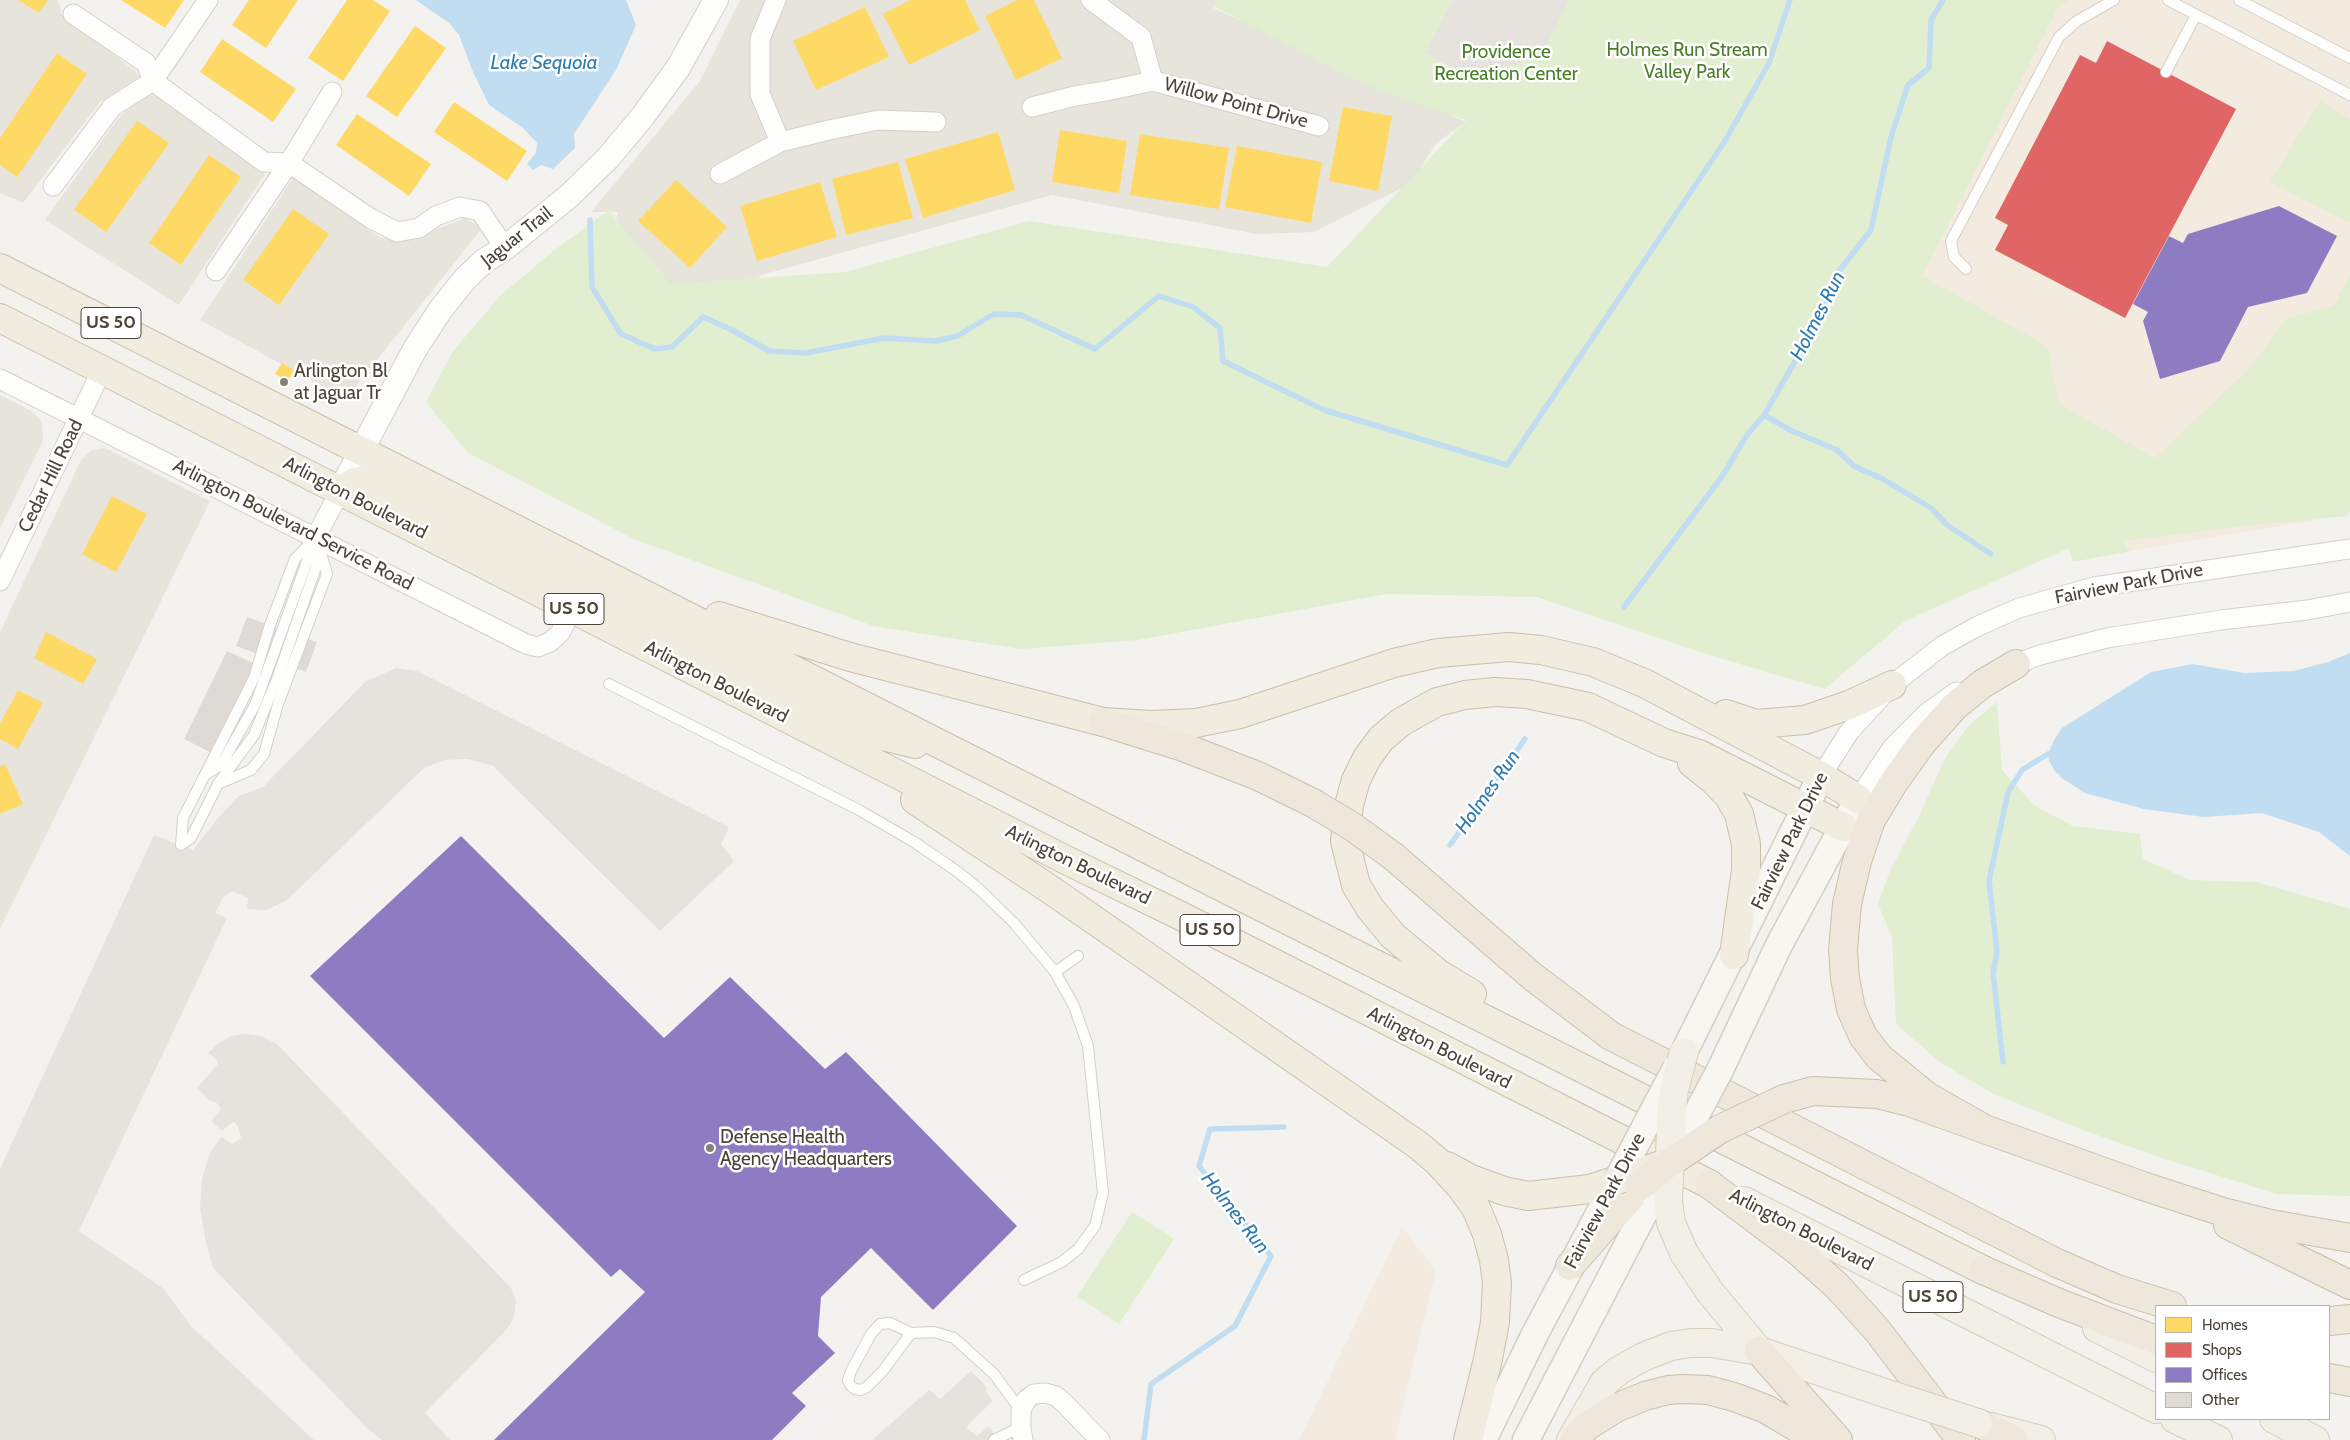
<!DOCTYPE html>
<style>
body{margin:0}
#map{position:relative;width:2350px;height:1440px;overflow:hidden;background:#f4f2ee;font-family:Cabin,sans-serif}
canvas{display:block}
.legend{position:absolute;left:2155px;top:1305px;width:175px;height:115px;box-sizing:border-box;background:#fff;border:1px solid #b7b4b0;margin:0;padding:6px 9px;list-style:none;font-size:15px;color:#4b4439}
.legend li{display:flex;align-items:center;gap:10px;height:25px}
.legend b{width:25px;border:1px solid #b7b4b0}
</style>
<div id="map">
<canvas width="2350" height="1440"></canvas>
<ul class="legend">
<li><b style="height:14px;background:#ffd966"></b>Homes</li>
<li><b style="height:14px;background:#e06666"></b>Shops</li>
<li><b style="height:14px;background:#8e7cc3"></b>Offices</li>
<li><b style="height:14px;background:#dedbd6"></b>Other</li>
</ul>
</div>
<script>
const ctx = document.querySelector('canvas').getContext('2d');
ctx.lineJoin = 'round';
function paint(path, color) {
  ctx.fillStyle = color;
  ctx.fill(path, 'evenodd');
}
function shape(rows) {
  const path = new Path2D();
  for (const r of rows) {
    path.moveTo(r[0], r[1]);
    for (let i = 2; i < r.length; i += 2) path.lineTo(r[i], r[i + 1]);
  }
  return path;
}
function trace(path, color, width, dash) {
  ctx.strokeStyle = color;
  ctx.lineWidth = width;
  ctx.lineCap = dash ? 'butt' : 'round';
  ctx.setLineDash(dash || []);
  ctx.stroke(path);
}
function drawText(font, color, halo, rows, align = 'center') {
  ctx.font = font + ' Cabin,sans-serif';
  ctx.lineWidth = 5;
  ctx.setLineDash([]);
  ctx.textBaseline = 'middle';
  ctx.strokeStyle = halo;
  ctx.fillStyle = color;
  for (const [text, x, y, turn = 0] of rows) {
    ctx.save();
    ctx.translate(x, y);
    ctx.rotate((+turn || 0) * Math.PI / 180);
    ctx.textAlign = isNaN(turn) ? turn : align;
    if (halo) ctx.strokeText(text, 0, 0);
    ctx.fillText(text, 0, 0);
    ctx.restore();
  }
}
paint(shape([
 [0,0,58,0,61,13,141,76,100,102,23,203,0,193],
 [740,0,1216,0,1213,8,1466,122,1436,143,1412,183,1314,232,1257,234,1052,195,761,275,738,300,689,307,609,240,618,212,591,212,700,81],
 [151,90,265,174,179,305,45,220,119,117],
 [293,178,381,238,413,239,464,218,482,228,346,399,200,320],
 [0,395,33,412,42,422,43,441,0,528],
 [105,448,210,501,0,929,0,632,81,460,92,450]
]), '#e7e4dc');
paint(shape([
 [2041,0,2350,0,2350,511,2345,515,2131,551,1949,354,1914,268],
 [1402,1227,1436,1271,1395,1440,1299,1440]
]), '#f3ebdf');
paint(shape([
 [1216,0,2068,0,2058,7,1922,276,2047,346,2059,404,2155,458,2251,367,2286,319,2334,305,2350,275,2350,511,2346,516,2250,525,2122,541,2131,551,2073,562,2069,548,1905,621,1825,689,1706,654,1537,597,1386,594,1138,640,1021,649,873,626,634,539,468,453,426,402,453,351,501,295,552,252,609,210,671,284,845,272,1029,221,1327,267,1466,120,1387,93,1348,76,1213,6],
 [2320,101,2350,119,2350,223,2270,182],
 [1997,702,2002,770,2035,806,2073,826,2140,834,2143,859,2190,880,2256,882,2350,909,2350,1196,2277,1194,2159,1157,2083,1130,1992,1093,1941,1063,1896,1024,1892,937,1878,904,1890,871,1921,812,1944,760,1968,726],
 [1132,1212,1174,1239,1119,1324,1077,1296]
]), '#e1eecf');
paint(shape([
 [1453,0,1569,0,1540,58,1469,75,1425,53],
 [396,668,417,671,729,827,721,844,734,861,660,931,493,766,468,759,444,760,424,768,286,901,266,910,247,909,248,898,232,891,223,898,215,913,227,918,79,1231,164,1289,190,1325,314,1440,0,1440,0,1169,154,835,193,850,218,818,239,796,263,787,365,682],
 [245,1034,261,1036,277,1044,511,1288,516,1300,514,1318,507,1329,425,1413,450,1440,382,1440,369,1430,213,1268,206,1242,200,1208,202,1179,210,1153,221,1137,233,1144,241,1138,238,1127,234,1121,222,1131,211,1121,221,1109,216,1102,210,1101,197,1088,218,1064,216,1059,208,1053,217,1044,231,1036],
 [971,1371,987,1387,986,1392,993,1401,968,1425,967,1429,977,1436,989,1426,998,1440,872,1440,929,1390,940,1399]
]), '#e6e3df');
paint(shape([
 [416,0,626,0,636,25,616,70,574,134,575,148,553,169,541,165,533,170,527,164,536,153,537,143,522,127,489,105,473,72,459,35,449,23],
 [2350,653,2350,856,2319,832,2262,813,2204,817,2144,809,2085,793,2063,779,2054,770,2049,761,2048,754,2054,740,2062,728,2151,672,2193,664,2244,673,2294,671,2328,662]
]), '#c0ddf1');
paint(shape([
 [18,0,48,0,39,13],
 [121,0,184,0,165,28],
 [249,0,298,0,266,48,232,25],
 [347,0,373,0,390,11,343,81,308,58],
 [910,0,965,0,980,30,909,65,883,14],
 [1017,0,1034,0,1062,58,1016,80,985,16],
 [865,7,889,57,816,90,793,41],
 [415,26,446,48,397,117,366,96],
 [222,39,296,89,273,122,200,72],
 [57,53,87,74,17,177,0,165,0,138],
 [454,102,527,151,507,181,434,132],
 [1343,107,1392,116,1378,191,1329,181],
 [357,114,431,164,409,196,336,145],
 [137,121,169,143,106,232,74,210],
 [1060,130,1127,141,1119,193,1052,182],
 [998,132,1015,190,923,218,905,159],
 [1140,134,1229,148,1219,209,1130,195],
 [1237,146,1322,162,1311,223,1225,207],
 [209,155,241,177,181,265,149,243],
 [898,162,913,218,846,235,832,179],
 [676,180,727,227,690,268,638,221],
 [820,182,837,237,757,261,740,206],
 [293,209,329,234,279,305,243,280],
 [282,363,294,370,288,381,275,374],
 [112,496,147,514,116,572,82,554],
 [46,632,97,659,83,684,34,658],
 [18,690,43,703,18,749,0,739,0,724],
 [5,764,23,804,0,814,0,767]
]), '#ffd966');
paint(shape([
 [2107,41,2236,109,2125,318,1995,250,2008,225,1995,218,2080,55,2096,63]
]), '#e06666');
paint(shape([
 [2279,206,2337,236,2307,293,2248,307,2220,361,2160,379,2143,321,2148,312,2133,304,2169,236,2183,243,2188,234],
 [461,836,664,1038,730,977,825,1069,846,1052,1017,1226,933,1310,871,1248,821,1297,818,1336,835,1353,792,1393,806,1406,772,1440,494,1440,645,1292,620,1269,611,1277,310,976]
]), '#8e7cc3');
trace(shape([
 [590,220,592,287,621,334,655,349,672,347,703,317,732,330,769,351,806,353,884,338,936,341,957,336,994,314,1021,315,1095,349,1159,296,1193,307,1220,328,1223,361,1324,410,1507,465,1725,141,1769,63,1790,0],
 [1764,415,1790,430,1837,450,1854,466,1883,479,1931,508,1947,525,1991,554],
 [1624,607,1721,478,1747,435,1764,415,1819,320,1832,280,1871,230,1891,137,1908,85,1929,68,1931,20,1943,0],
 [1450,845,1525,739],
 [2003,1062,1993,973,1997,952,1989,881,2008,792,2022,770,2048,754],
 [1144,1440,1151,1384,1235,1326,1271,1256,1199,1166,1210,1129,1284,1127]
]), '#c0ddf1', 5.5);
paint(shape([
 [247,617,317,642,306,672,236,646],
 [227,651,257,665,214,754,184,739]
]), '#dedbd6');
const service = shape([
 [2168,0,2350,95],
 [2239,0,2350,58],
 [2166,72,2196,15],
 [1966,269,1954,257,1951,241,2059,37,2077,21,2114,0],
 [609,684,859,810,914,842,958,872,979,889,1014,923,1055,972,1074,1006,1088,1046,1103,1193,1095,1226,1078,1249,1062,1262,1024,1280],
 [205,775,221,765,255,705,313,545],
 [218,784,251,770,264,754,278,704,327,574,318,543],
 [181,845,191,838,218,784,254,735,277,679,316,567,316,537],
 [181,845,183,818,254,678,270,625,295,559,316,537],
 [1055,972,1078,956],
 [911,1333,890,1323,880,1324,871,1334,851,1371,848,1381,851,1386,855,1389,861,1390,867,1387,882,1372,911,1333,934,1332,954,1338,994,1374,1021,1411],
 [994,1440,1021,1427]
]);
const minor = shape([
 [776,0,760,39,760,94,780,142],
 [1091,0,1141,37,1153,81,1319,126],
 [73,14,146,63,153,81,264,162,289,163,370,218,397,232,419,228,436,216,460,207,480,211,505,248],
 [1032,107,1075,96,1106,91,1153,81],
 [720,174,780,142,829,130,878,120,936,122],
 [53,186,112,107,153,81,208,0],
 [216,271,289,163,332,92],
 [0,379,526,644,538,647,550,642,560,633,573,608],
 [316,537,340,491],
 [0,581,102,370],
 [2005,668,2040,655,2107,638,2221,620,2307,610,2350,602],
 [1821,776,1849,732,1892,685,1942,646,1976,627,2019,608,2094,587,2350,549],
 [1858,799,1892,748,1927,713,1956,692],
 [1023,1440,1021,1427,1021,1411,1026,1400,1034,1394,1045,1393,1056,1396,1063,1402,1100,1440]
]);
const tertiary = shape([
 [340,491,415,349,441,309,465,279,484,261,505,248,569,196,608,158,643,116,678,68,716,0]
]);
const secondary = shape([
 [1684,1052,1821,776],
 [1720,1070,1779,945,1858,799],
 [1483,1440,1536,1332,1617,1180],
 [1526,1440,1654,1194]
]);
const primary = shape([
 [1668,1201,1671,1223,1684,1253,1710,1292,1759,1351],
 [1744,1201,2156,1409],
 [2097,1328,2156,1358],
 [2175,1419,2218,1440],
 [2274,1419,2315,1440],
 [1991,1427,2041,1440],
 [1571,1440,1604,1383,1618,1371,1643,1357,1671,1346,1691,1343,1712,1343,1759,1351,1894,1396]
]);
const trunk = shape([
 [0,268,1230,891,1983,1270],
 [0,318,1068,861,1181,916,1709,1184],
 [340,491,355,482,366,480,371,482,867,732,915,744],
 [719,616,850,657,1045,707,1103,722,1151,725,1196,723,1240,714,1394,663,1438,653,1509,647,1541,650,1593,662,1644,683,1821,776,1858,799],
 [1726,714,1756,724,1805,720,1849,705,1892,685],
 [1692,763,1712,779,1728,795,1739,814,1746,844,1746,870,1734,955],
 [915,800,1051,890,1418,1145,1437,1161,1461,1187,1476,1208,1487,1234,1494,1260,1497,1283,1495,1322,1488,1359,1468,1440],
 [1472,994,1439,974,1393,936,1370,908,1356,885,1345,841,1349,805,1356,780,1367,758,1381,739,1401,722,1437,702,1465,695,1495,692,1527,694,1588,707,1664,743,1699,754,1843,827],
 [1447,1166,1469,1178,1504,1191,1528,1196,1590,1189,1617,1180]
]);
const motorway = shape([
 [1103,722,1183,747,1258,776,1313,803],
 [1394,857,1533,977,1611,1036,2057,1263,2117,1289,2172,1306],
 [1784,1099,1813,1091,1877,1094,1909,1102,2143,1186,2223,1212,2271,1224,2350,1238],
 [1983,1128,1928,1097,1879,1057,1863,1036,1851,1009,1845,978,1843,950,1847,904,1857,861,1871,820,1894,782,1922,743,1954,707,1982,684,2016,664],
 [1709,1184,1798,1251,1837,1286,1877,1330,1961,1440],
 [2228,1225,2350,1285],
 [1570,1266,1639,1187],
 [1983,1270,2059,1303,2156,1340],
 [2329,1321,2350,1319],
 [1759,1351,1838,1440],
 [2329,1378,2350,1382],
 [1978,1423,2014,1440],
 [1574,1440,1587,1426,1616,1408,1645,1396,1668,1390,1684,1389,1708,1390,1734,1397,1766,1409,1818,1440]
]);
trace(service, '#d2d0cb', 12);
trace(minor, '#d2d0cb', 21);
trace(tertiary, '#d2d0cb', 26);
trace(secondary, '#d3cfc5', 29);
trace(primary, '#d6cebb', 30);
trace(trunk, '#ccbfa9', 30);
trace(motorway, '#ccbfa9', 30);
trace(service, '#fdfdfc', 10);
trace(minor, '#fdfdfc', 19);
trace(tertiary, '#fdfdfc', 24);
trace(secondary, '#f7f6f1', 26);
trace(primary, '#f2efe6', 28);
trace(trunk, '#f0ece0', 28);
trace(motorway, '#ede8db', 28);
const secondaryBridge = shape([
 [1617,1180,1676,1068],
 [1654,1194,1720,1070]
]);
const primaryBridge = shape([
 [1668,1201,1672,1108,1674,1090,1684,1052],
 [1894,1396,1978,1423]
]);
const trunkBridge = shape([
 [1617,1180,1667,1163]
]);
const motorwayBridge = shape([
 [1313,803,1353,827,1394,857],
 [1639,1187,1659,1170,1720,1129,1784,1099]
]);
trace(secondaryBridge, '#d3cfc5', 29, []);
trace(primaryBridge, '#d6cebb', 30, []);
trace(trunkBridge, '#ccbfa9', 30, []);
trace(motorwayBridge, '#ccbfa9', 30, []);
trace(secondaryBridge, '#f7f6f1', 26);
trace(primaryBridge, '#f2efe6', 28);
trace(trunkBridge, '#f0ece0', 28);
trace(motorwayBridge, '#ede8db', 28);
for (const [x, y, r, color] of [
 [284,382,5,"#868178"],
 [710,1148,5,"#868178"]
]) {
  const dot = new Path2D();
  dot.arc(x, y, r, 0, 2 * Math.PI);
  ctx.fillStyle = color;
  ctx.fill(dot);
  trace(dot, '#fff', 2);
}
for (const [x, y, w] of [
 [111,323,60],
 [574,609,60],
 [1210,930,60],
 [1933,1297,60]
]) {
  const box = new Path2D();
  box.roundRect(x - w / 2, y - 15.5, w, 31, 4);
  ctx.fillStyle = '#fff';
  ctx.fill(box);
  trace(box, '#4b4439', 1);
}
drawText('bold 18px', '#4b4439', null, [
 ["US 50",111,323],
 ["US 50",574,609],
 ["US 50",1210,930],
 ["US 50",1933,1297]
]);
drawText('19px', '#4a7f2a', '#fff', [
 ["Holmes Run Stream",1687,50],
 ["Valley Park",1687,72],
 ["Providence",1506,52],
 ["Recreation Center",1506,74]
]);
drawText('19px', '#4b4439', '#fff', [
 ["Willow Point Drive",1236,103,15],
 ["Jaguar Trail",517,237,-38],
 ["Cedar Hill Road",51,476,-64],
 ["Arlington Boulevard",355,498,27],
 ["Arlington Boulevard Service Road",293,525,27],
 ["Fairview Park Drive",2129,584,-11],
 ["Arlington Boulevard",716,682,27],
 ["Fairview Park Drive",1790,841,-64],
 ["Arlington Boulevard",1078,865,26],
 ["Arlington Boulevard",1439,1048,27],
 ["Fairview Park Drive",1605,1201,-62],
 ["Arlington Boulevard",1801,1230,27]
]);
drawText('19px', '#4b4439', '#fff', [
 ["Arlington Bl",294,371],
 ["at Jaguar Tr",294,393],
 ["Defense Health",720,1137],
 ["Agency Headquarters",720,1159]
], 'left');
drawText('italic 20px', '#2e7ab2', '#fff', [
 ["Lake Sequoia",544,63],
 ["Holmes Run",1818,316,-63],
 ["Holmes Run",1488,792,-55],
 ["Holmes Run",1235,1213,52]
]);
</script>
